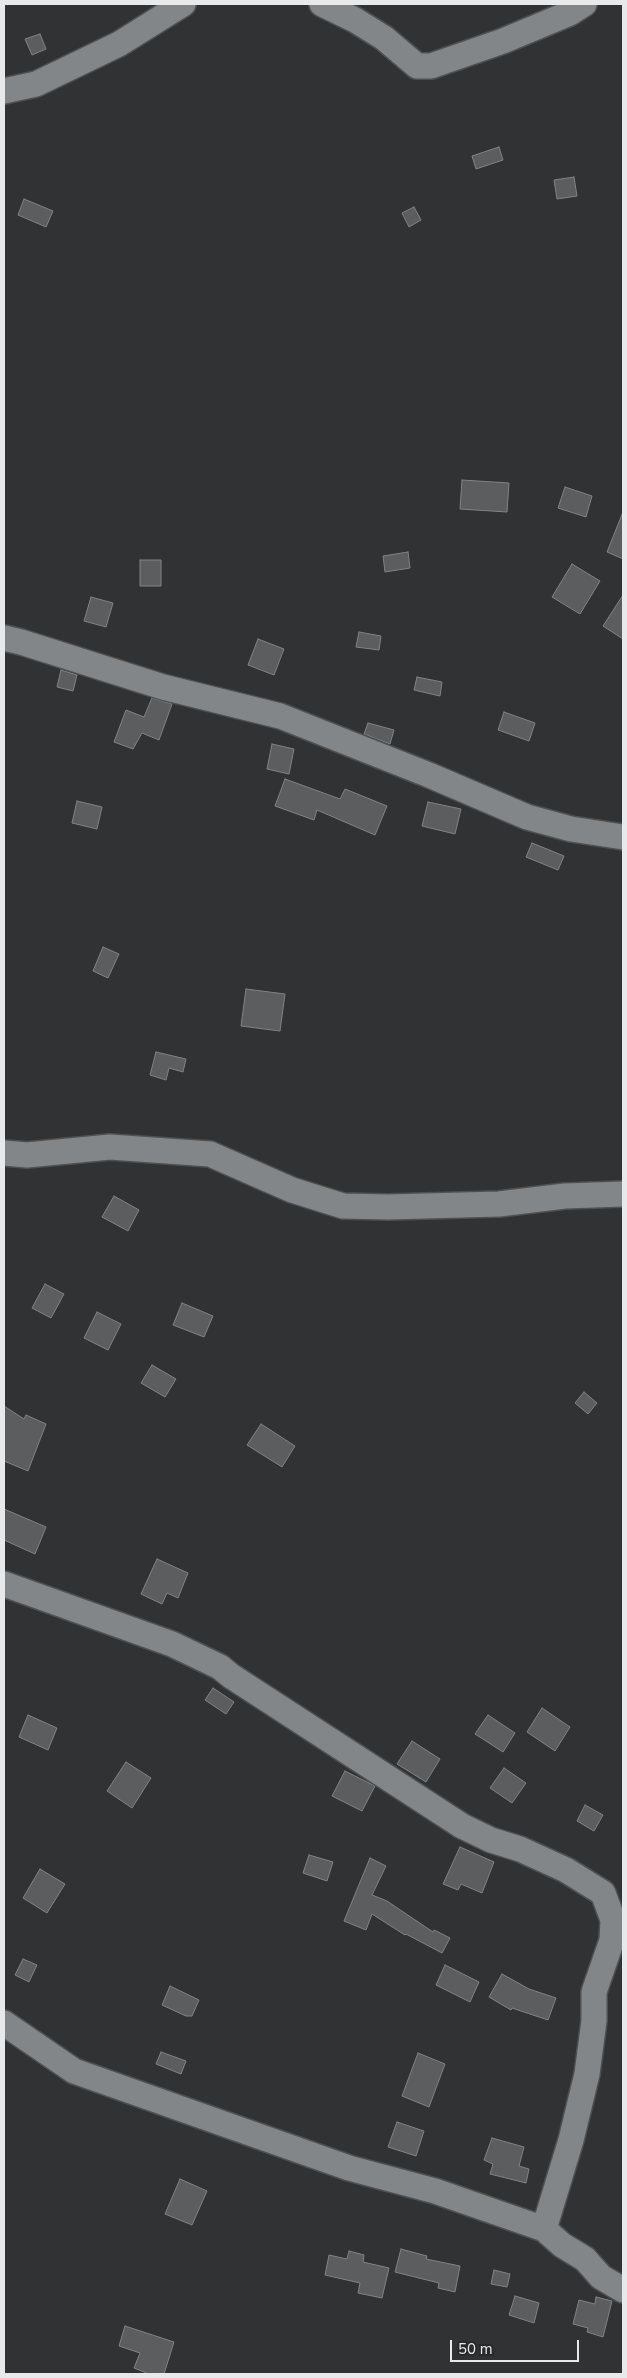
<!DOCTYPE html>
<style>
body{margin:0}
#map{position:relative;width:627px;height:2378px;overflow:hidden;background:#303234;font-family:"Nunito Sans",sans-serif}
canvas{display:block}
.frame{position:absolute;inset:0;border:5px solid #e7e9ea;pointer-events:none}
.scale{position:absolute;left:450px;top:2340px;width:129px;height:22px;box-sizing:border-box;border:2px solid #e7e9ea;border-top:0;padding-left:6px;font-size:15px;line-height:18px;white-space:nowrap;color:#e7e9ea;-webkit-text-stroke:4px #27292a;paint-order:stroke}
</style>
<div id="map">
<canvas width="627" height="2378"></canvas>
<div class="frame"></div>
<div class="scale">50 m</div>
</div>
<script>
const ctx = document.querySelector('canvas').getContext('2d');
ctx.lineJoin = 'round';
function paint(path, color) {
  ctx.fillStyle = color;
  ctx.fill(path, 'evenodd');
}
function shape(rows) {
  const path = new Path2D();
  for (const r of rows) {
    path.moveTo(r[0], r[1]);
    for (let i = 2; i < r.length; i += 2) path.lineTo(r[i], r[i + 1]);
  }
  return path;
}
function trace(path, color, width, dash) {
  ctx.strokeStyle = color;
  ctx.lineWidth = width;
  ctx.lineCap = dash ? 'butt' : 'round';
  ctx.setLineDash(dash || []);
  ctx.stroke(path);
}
const building = shape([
 [40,34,46,49,32,55,25,39,40,34],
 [499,147,503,160,476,169,472,156,499,147],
 [574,177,577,196,557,199,554,180,574,177],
 [24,199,53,211,46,227,18,215,24,199],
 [414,207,421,220,409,227,402,213,414,207],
 [462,480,509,483,507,512,460,509,462,480],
 [565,487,592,496,586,517,558,508,565,487],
 [623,512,623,559,607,552,623,512],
 [408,552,410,568,385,572,383,556,408,552],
 [140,560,161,560,161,586,140,586,140,560],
 [572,564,600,581,580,614,552,597,572,564],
 [623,595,623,639,603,626,623,595],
 [91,597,113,603,106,627,84,621,91,597],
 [359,632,381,636,379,650,356,647,359,632],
 [258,639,284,649,274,675,248,665,258,639],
 [61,670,77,675,73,691,57,687,61,670],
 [417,677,442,682,440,696,414,690,417,677],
 [152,698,172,704,159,740,142,733,133,749,114,742,126,710,144,717,152,698],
 [504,712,535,723,529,741,498,730,504,712],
 [368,723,394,730,390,744,364,734,368,723],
 [272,744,294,749,289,774,267,769,272,744],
 [285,779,340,799,345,789,387,806,375,835,317,810,314,820,275,806,285,779],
 [77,801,102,807,97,829,72,823,77,801],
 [428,802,461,809,455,834,422,826,428,802],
 [532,843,564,856,558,870,526,857,532,843],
 [103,947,119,954,108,978,93,971,103,947],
 [246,989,285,994,280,1031,241,1026,246,989],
 [156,1052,186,1059,183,1072,169,1068,166,1080,150,1075,156,1052],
 [114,1196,139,1210,128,1231,102,1217,114,1196],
 [45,1284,64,1294,51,1318,32,1308,45,1284],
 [182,1303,213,1316,204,1337,173,1325,182,1303],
 [97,1312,121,1324,108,1350,84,1338,97,1312],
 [152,1365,176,1379,165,1397,141,1383,152,1365],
 [584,1392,597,1403,588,1414,575,1403,584,1392],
 [4,1406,24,1419,26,1415,46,1424,28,1471,4,1461,4,1406],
 [261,1424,295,1446,282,1467,247,1445,261,1424],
 [4,1509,46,1527,35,1554,4,1540,4,1509],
 [157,1559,188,1573,178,1598,167,1593,162,1604,141,1594,157,1559],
 [213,1688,234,1702,226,1714,205,1700,213,1688],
 [542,1708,570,1727,555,1751,527,1732,542,1708],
 [28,1715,57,1728,48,1750,19,1737,28,1715],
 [488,1715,515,1733,503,1752,475,1734,488,1715],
 [412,1741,440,1759,426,1782,397,1764,412,1741],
 [126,1762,151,1778,132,1808,107,1791,126,1762],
 [504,1768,526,1783,512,1803,490,1788,504,1768],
 [345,1771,375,1786,362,1811,332,1796,345,1771],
 [585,1805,603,1815,594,1831,577,1821,585,1805],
 [460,1847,494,1862,482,1893,461,1884,458,1890,443,1884,460,1847],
 [309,1855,333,1862,327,1881,303,1873,309,1855],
 [370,1858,386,1866,372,1895,387,1901,433,1932,434,1930,450,1938,442,1953,406,1934,405,1935,372,1914,366,1930,344,1921,370,1858],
 [40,1869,65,1884,47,1913,23,1898,40,1869],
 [23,1959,37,1965,29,1982,15,1975,23,1959],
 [445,1965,479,1982,470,2002,436,1985,445,1965],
 [502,1974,529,1989,556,1998,548,2020,512,2008,511,2010,489,1997,502,1974],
 [170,1986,199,2000,192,2016,186,2016,162,2005,170,1986],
 [161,2052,186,2061,181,2074,156,2064,161,2052],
 [418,2053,445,2064,429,2107,402,2096,418,2053],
 [397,2122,424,2131,416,2156,388,2147,397,2122],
 [492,2138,524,2147,519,2166,529,2169,526,2183,490,2174,493,2164,484,2160,492,2138],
 [180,2179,207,2191,192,2225,165,2214,180,2179],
 [401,2249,427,2256,426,2259,460,2266,455,2292,438,2288,439,2283,395,2272,401,2249],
 [349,2251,364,2255,363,2262,389,2268,382,2298,358,2293,360,2283,325,2275,329,2255,347,2259,349,2251],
 [494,2270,510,2274,507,2287,491,2284,494,2270],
 [515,2296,539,2303,534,2323,509,2315,515,2296],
 [596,2297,612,2301,603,2337,587,2332,588,2328,573,2324,579,2300,595,2304,596,2297],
 [125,2326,174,2342,164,2374,149,2374,134,2368,140,2353,119,2346,125,2326]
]);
paint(building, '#5b5d5f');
trace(building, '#818385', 1);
const minor = shape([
 [322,4,355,20,384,38,417,66,431,66,503,41,570,13,584,4],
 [4,91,36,84,119,44,183,4],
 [4,638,21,642,163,687,280,716,429,775,527,817,571,829,623,837],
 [4,1153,27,1155,110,1147,210,1154,292,1190,343,1206,388,1207,499,1204,565,1196,623,1194],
 [4,1584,172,1644,220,1667,231,1676,462,1826,491,1840,520,1849,566,1870,603,1893,613,1920,612,1940,594,1992,594,2021,587,2074,571,2140,544,2229],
 [4,2023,74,2071,349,2168,435,2191,544,2229,562,2245,585,2259,601,2277,623,2290]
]);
trace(minor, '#4e5052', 28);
trace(minor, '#838688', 25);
</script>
